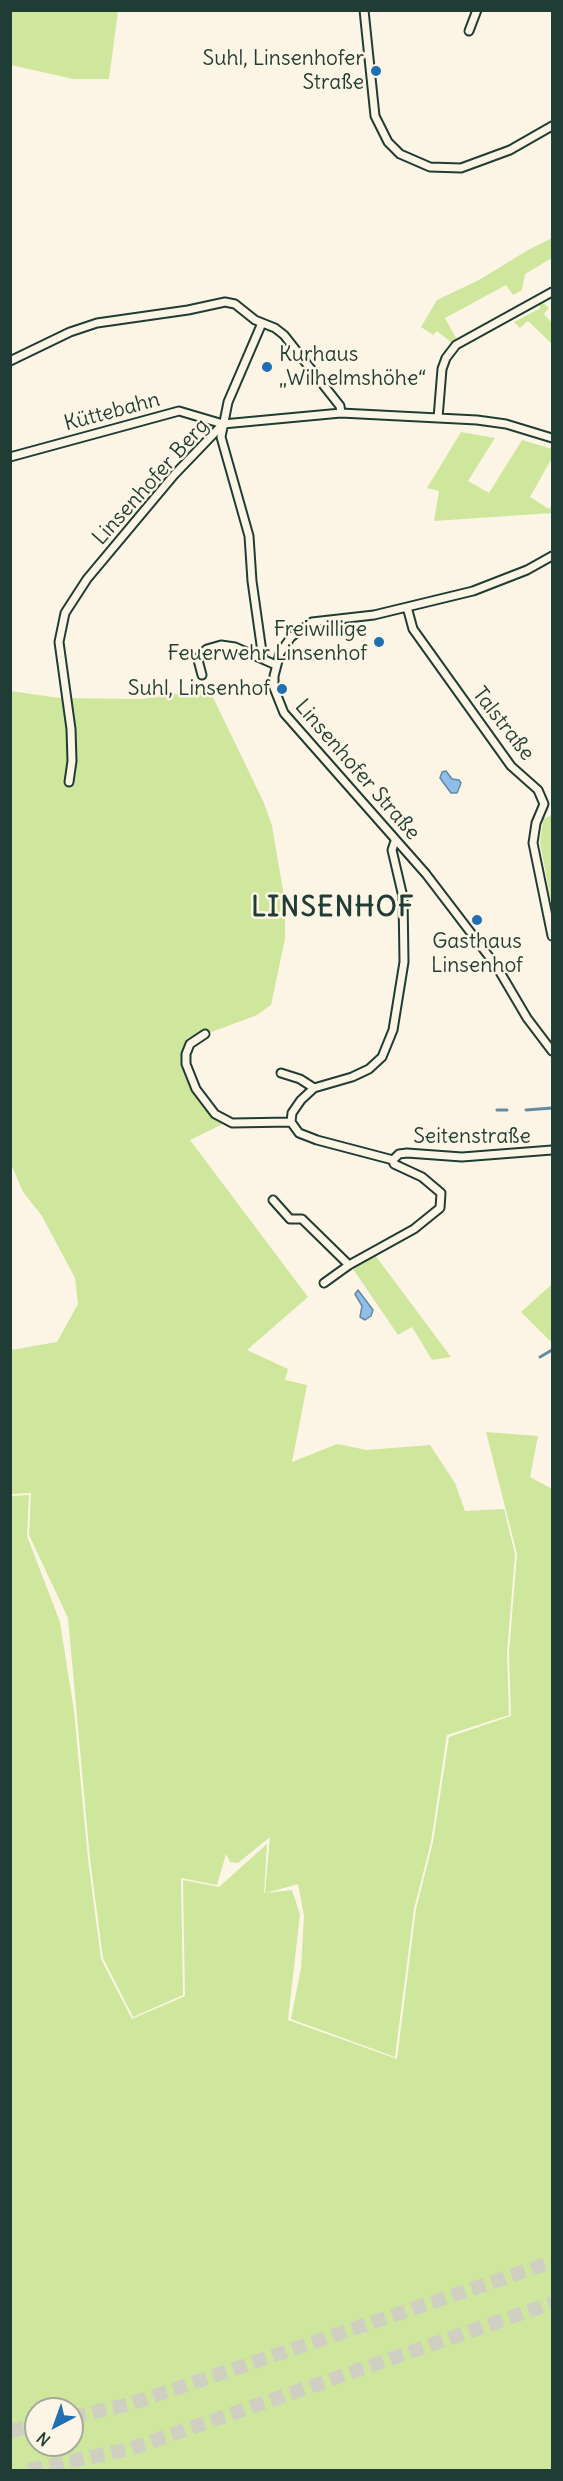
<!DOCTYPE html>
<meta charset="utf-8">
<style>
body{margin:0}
#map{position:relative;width:563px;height:2481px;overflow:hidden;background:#fcf5e5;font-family:Delius,sans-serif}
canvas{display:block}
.frame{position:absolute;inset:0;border:12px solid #1f3d34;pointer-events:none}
.north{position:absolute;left:24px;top:2397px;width:60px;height:60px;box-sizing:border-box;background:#fcf5e5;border:2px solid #a4ab9e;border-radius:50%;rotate:221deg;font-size:16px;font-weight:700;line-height:24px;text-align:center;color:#1f3d34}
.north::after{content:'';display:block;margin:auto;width:21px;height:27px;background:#1f6fb2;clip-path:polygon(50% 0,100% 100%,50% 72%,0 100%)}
</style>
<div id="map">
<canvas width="563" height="2481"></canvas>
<div class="frame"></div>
<div class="north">N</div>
</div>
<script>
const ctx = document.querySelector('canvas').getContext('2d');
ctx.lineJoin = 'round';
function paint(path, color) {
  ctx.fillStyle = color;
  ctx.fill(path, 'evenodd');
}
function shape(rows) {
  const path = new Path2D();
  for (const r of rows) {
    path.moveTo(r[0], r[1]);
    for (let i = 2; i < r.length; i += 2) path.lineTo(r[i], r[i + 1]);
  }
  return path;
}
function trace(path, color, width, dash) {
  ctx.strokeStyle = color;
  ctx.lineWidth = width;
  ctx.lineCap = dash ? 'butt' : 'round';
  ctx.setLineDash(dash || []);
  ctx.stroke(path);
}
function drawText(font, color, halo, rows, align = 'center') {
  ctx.font = font + ' Delius,sans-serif';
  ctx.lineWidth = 5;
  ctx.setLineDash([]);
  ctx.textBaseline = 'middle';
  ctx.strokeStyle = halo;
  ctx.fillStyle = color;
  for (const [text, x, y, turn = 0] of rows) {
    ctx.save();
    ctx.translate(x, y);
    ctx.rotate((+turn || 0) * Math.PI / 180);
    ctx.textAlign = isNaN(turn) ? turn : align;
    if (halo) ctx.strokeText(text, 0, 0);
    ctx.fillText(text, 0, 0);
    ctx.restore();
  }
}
paint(shape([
 [11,10,118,11,109,79,73,79,11,65],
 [552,238,552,258,525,274,522,290,513,295,506,285,445,318,456,338,452,343,437,331,433,335,421,327,437,300,479,280,528,250],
 [542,302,549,308,544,314,552,323,552,344,528,321,520,328,514,322,541,308,537,303],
 [461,432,495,438,468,481,489,493,522,440,552,449,552,458,530,497,549,509,552,504,552,513,434,521,439,491,427,488],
 [209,689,264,803,272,826,285,902,285,939,271,1005,257,1015,198,1037,186,1054,196,1089,227,1122,190,1140,308,1297,247,1350,288,1369,285,1380,307,1385,292,1462,337,1444,367,1450,430,1445,455,1483,465,1511,504,1509,515,1554,507,1653,509,1715,447,1735,431,1842,414,1909,395,2057,291,2019,301,1968,304,1916,298,1884,266,1893,292,1890,300,1914,288,2020,397,2059,416,1909,433,1842,449,1737,511,1716,509,1653,517,1554,486,1432,538,1436,530,1477,552,1489,552,2470,11,2470,11,1496,29,1495,27,1536,60,1622,74,1711,88,1859,101,1959,132,2019,185,1996,183,1880,219,1887,267,1844,264,1893,265,1893,270,1837,238,1863,230,1862,226,1854,217,1885,181,1878,183,1995,133,2017,103,1958,90,1859,68,1618,29,1535,31,1493,11,1494,11,1350,57,1342,78,1304,75,1278,42,1216,23,1192,11,1164,10,691,60,698,142,699],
 [36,2409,72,2409,72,2445,36,2445],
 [552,815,552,907,540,842,543,819],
 [375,1255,451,1357,432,1360,412,1327,398,1335,353,1269],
 [552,1284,552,1342,551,1342,521,1312]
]), '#cee79d');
const water = shape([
 [446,771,452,779,459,780,461,783,457,793,451,793,440,778,442,772,446,771],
 [358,1290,373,1310,371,1316,365,1320,360,1317,362,1306,355,1294,358,1290]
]);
paint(water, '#8fbeea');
trace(water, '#628aa1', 1.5);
trace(shape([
 [497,1110,507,1110],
 [526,1110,552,1108],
 [540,1357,552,1350]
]), '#628aa1', 3);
trace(shape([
 [72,2417,130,2404,552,2262],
 [10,2431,36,2425],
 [29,2470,130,2449,552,2303]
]), '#d0d0c2', 14, [14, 7]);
const street = shape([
 [364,10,375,116,388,142,400,154,430,167,461,168,510,150,552,126],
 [469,31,477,10],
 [262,323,228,402,221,437,249,536,252,581,263,659],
 [10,361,70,332,97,323,188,310,225,302,235,304,255,320,275,328,284,335,340,406,341,413],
 [438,418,442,369,446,358,456,345,552,292],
 [10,457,179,411,223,424,341,413,477,420,506,424,552,438],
 [552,556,527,570,473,591,374,615,312,622,291,637,280,653,274,676,274,688,284,713,426,874,497,967,527,1018,552,1051],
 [407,607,413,629,511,766,538,790,544,804,536,823,533,843,552,936],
 [202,675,198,660,201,654,207,649,221,645,235,647,276,665],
 [69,782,72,761,71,729,59,642,65,613,87,579,174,475,223,424],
 [395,841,392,850,403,897,404,962,393,1030,382,1057,369,1069,352,1077,314,1088,301,1100,292,1113,291,1122,299,1133,317,1140,393,1160,399,1154,407,1153,462,1157,552,1150],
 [205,1034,190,1044,186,1054,186,1064,196,1089,215,1114,232,1123,291,1122],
 [281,1073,300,1079,314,1088],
 [273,1200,290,1219,302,1219,349,1265],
 [324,1283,349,1265,414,1229,440,1208,441,1193,422,1177,394,1164,393,1160]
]);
trace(street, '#1f3d34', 11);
trace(street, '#fcf5e5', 7);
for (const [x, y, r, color] of [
 [376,71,6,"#1f6fb2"],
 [267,367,6,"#1f6fb2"],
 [379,642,6,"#1f6fb2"],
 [282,689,6,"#1f6fb2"],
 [477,920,6,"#1f6fb2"]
]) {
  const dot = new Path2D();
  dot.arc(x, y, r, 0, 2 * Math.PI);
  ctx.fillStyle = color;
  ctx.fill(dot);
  trace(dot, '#fcf5e5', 2);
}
drawText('21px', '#1f3d34', '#fcf5e5', [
 ["Suhl, Linsenhofer",364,59],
 ["Straße",364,83],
 ["Kurhaus",279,355,"left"],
 ["„Wilhelmshöhe“",279,379,"left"],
 ["Freiwillige",367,630],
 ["Feuerwehr Linsenhof",367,654],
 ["Suhl, Linsenhof",270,689],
 ["Gasthaus",477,942,"center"],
 ["Linsenhof",477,966,"center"]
], 'right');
drawText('21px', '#1f3d34', '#fcf5e5', [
 ["Küttebahn",112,412,-15],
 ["Linsenhofer Berg",151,482,-48],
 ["Talstraße",503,724,52],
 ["Linsenhofer Straße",357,770,49],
 ["Seitenstraße",472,1137]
]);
ctx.letterSpacing = '1.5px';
drawText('bold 27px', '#1f3d34', '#fcf5e5', [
 ["LINSENHOF",333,908]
]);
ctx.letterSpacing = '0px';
</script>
